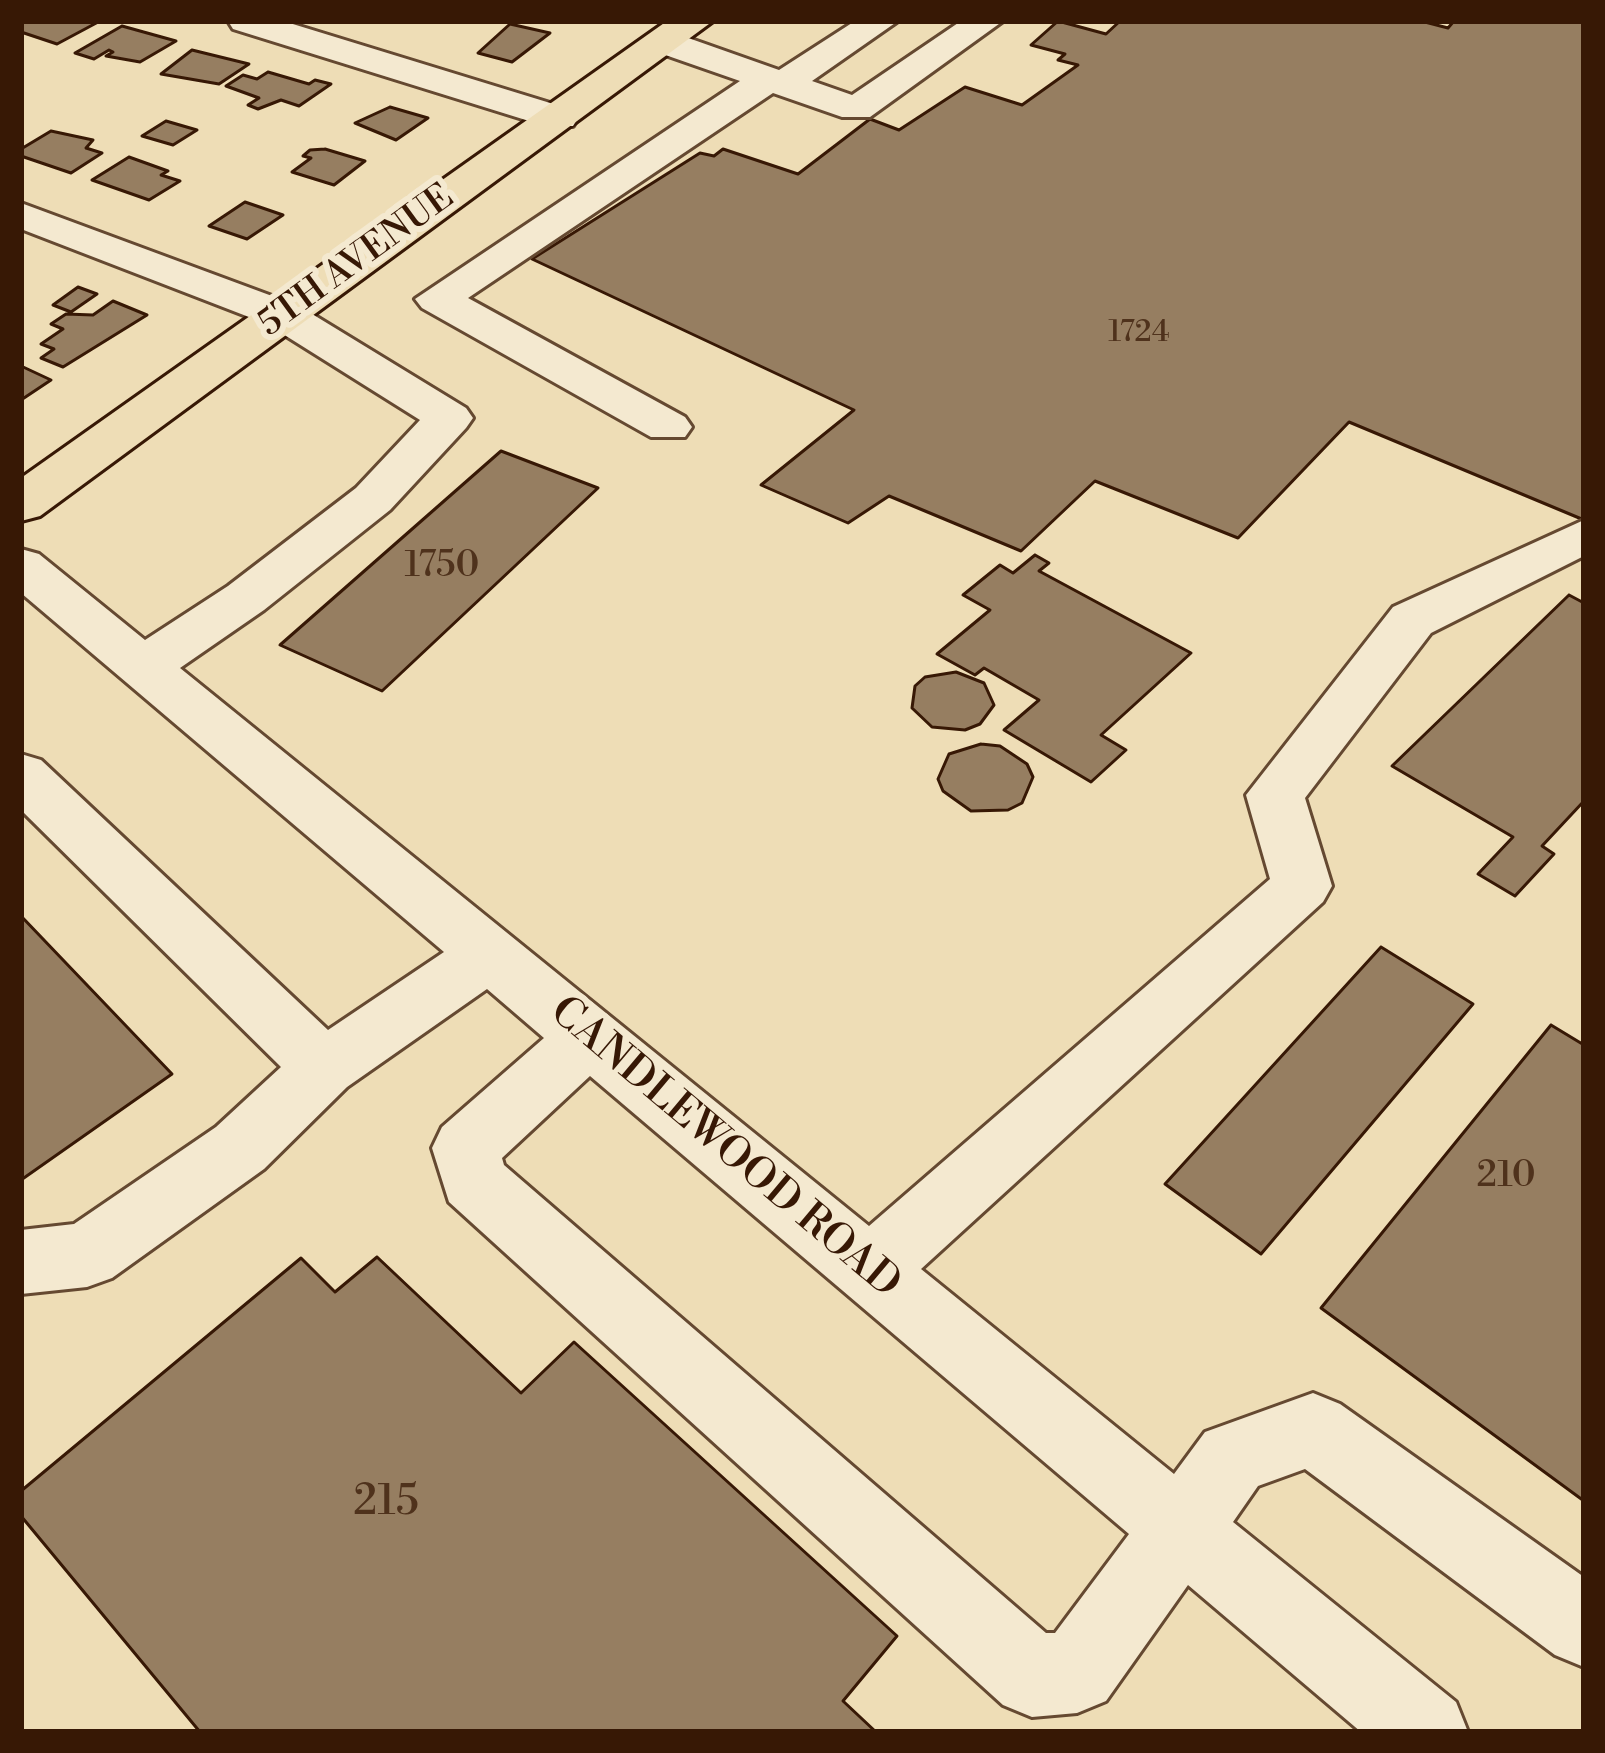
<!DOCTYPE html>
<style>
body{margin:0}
#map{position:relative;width:1605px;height:1753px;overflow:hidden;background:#eeddb6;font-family:"Libre Bodoni",serif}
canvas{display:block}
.frame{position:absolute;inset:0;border:24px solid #371805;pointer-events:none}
</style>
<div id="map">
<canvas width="1605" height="1753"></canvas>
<div class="frame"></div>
</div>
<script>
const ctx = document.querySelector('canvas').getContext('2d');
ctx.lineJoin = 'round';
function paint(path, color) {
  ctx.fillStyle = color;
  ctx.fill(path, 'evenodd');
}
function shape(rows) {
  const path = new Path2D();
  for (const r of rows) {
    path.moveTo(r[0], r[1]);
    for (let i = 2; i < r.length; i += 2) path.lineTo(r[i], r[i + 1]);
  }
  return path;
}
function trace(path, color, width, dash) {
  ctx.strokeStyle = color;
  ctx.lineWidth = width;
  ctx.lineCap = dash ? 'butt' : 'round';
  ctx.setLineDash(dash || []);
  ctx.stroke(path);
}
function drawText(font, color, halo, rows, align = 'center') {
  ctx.font = font + ' "Libre Bodoni",serif';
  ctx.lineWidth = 12;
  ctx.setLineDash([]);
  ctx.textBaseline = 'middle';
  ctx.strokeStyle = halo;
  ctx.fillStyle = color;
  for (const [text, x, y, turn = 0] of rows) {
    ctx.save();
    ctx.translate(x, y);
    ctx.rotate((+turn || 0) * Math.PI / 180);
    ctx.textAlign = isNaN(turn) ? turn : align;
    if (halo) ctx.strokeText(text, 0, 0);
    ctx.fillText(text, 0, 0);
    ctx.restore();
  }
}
const building = shape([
 [100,21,57,44,21,32,23,21,100,21],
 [1058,21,1106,34,1120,21,1421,21,1448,28,1454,21,1584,21,1584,520,1349,422,1238,538,1095,481,1021,551,889,496,848,523,761,485,854,410,532,259,700,153,714,156,723,149,798,174,870,119,899,130,965,87,1022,105,1078,65,1058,60,1065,54,1031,45,1058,21],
 [510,24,550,33,512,62,478,53,510,24],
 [122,26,176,41,140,62,106,56,113,52,109,50,94,59,75,53,122,26],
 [192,50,249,64,219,84,161,74,192,50],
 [268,72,309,84,315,80,331,84,299,106,281,100,258,109,248,105,259,98,226,86,243,75,257,79,268,72],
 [390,107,428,118,396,140,355,123,390,107],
 [166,121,197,130,173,145,142,136,166,121],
 [51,131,93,140,86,148,102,153,71,173,21,156,21,149,51,131],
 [325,149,365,161,334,185,292,172,311,158,303,156,310,150,325,149],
 [129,157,168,171,161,175,180,181,149,200,92,180,129,157],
 [245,202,283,215,247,239,209,226,245,202],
 [78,287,97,294,71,312,53,305,78,287],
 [113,301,147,315,63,367,41,358,54,349,41,344,63,329,51,324,66,314,93,315,113,301],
 [21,366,51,380,21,400,21,366],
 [501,451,598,488,382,691,280,645,501,451],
 [1035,555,1049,563,1039,571,1191,653,1101,735,1126,750,1091,782,1004,730,1039,700,984,668,975,675,937,654,990,610,963,595,1000,565,1013,573,1035,555],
 [1569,595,1584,603,1584,801,1542,846,1554,854,1515,896,1478,874,1513,837,1392,766,1569,595],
 [956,672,984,683,994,705,980,724,965,730,932,727,912,708,915,686,925,677,956,672],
 [981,744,1000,746,1027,764,1033,777,1022,803,1008,810,971,811,943,791,938,779,949,754,981,744],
 [21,916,172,1074,21,1180,21,916],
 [1381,947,1473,1004,1261,1254,1165,1184,1381,947],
 [1551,1025,1584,1045,1584,1501,1321,1308,1551,1025],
 [377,1257,521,1393,574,1342,897,1636,843,1701,876,1732,200,1732,21,1516,21,1491,301,1258,335,1292,377,1257]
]);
paint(building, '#967e61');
trace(building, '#371805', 3);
const minor = shape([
 [228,21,283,21,573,110,578,118,573,126,545,126,233,29,228,21],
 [855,21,898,21,812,81,852,95,961,21,1003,21,870,117,842,117,773,93,468,298,685,417,692,427,685,437,651,437,422,308,415,299,740,81,651,50,646,42,651,34,677,34,779,70,855,21],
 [21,203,299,306,466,408,473,418,466,428,390,510,264,610,180,668,869,1226,1270,879,1246,795,1393,607,1584,520,1584,556,1431,633,1305,798,1332,886,1323,902,921,1269,1174,1474,1205,1432,1313,1393,1340,1404,1584,1577,1584,1667,1555,1655,1305,1469,1258,1486,1233,1522,1456,1702,1468,1732,1361,1732,1188,1585,1106,1701,1077,1713,1032,1717,1003,1705,449,1202,432,1148,442,1127,544,1038,487,989,347,1087,264,1169,112,1278,87,1287,21,1294,21,1230,74,1224,216,1127,281,1067,21,810,21,754,41,760,328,1030,444,952,21,593,21,549,39,554,145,640,228,586,356,488,420,420,267,324,21,229,21,203],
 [590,1076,1129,1534,1055,1633,1046,1633,504,1165,502,1158,590,1076]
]);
const major = shape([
 [667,21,713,21,40,516,21,521,21,478,667,21]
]);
trace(minor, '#654931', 6);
trace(major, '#371805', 6);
paint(minor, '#f4e9d0');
paint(major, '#eeddb6');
drawText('30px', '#4f321c', null, [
 ["1724",1139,334]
]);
drawText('36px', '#371805', '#f4e9d0', [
 ["5TH AVENUE",357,262,-36]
]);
drawText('36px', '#4f321c', null, [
 ["1750",442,567],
 ["210",1506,1177]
]);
drawText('42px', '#371805', '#f4e9d0', [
 ["CANDLEWOOD ROAD",724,1149,40]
]);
drawText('42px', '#4f321c', null, [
 ["215",386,1504]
]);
</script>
